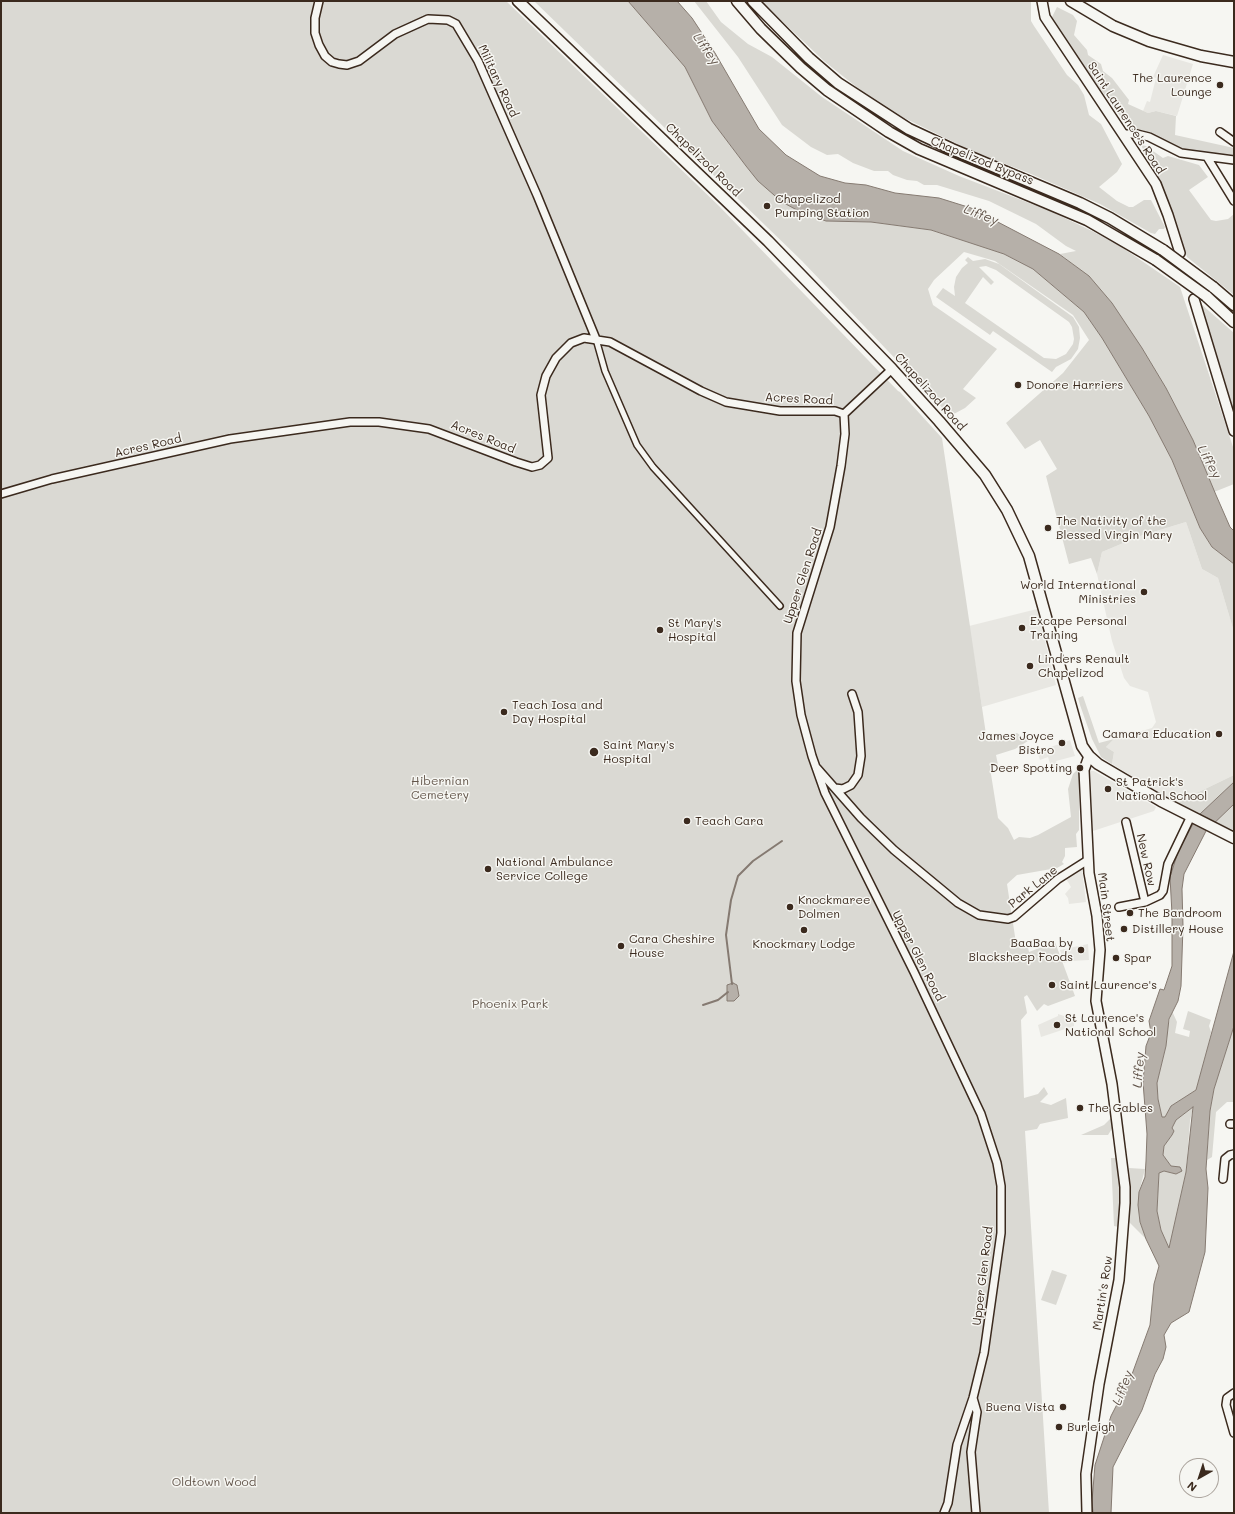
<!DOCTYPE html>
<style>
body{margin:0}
#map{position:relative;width:1235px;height:1514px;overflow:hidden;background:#f6f6f2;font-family:Mali,sans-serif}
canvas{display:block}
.frame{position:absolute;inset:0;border:2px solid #3b2a1e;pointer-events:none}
.north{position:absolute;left:1179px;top:1458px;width:40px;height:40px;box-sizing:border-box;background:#f6f6f2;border:1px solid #aba49d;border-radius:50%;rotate:219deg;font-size:11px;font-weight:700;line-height:16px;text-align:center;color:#3b2a1e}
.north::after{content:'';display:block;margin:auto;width:14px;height:18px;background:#3b2a1e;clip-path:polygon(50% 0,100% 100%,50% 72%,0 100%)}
</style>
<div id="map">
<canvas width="1235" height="1514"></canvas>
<div class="frame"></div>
<div class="north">N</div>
</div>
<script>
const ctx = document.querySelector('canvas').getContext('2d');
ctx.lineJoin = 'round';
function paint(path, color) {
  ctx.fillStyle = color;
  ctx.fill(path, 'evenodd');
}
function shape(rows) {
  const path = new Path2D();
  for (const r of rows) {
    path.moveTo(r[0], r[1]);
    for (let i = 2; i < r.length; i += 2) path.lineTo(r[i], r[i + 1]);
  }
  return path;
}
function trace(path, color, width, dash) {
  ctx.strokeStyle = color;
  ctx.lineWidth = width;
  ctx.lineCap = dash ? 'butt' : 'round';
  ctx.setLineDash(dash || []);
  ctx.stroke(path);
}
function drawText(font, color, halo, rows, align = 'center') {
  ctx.font = font + ' Mali,sans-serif';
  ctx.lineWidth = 3;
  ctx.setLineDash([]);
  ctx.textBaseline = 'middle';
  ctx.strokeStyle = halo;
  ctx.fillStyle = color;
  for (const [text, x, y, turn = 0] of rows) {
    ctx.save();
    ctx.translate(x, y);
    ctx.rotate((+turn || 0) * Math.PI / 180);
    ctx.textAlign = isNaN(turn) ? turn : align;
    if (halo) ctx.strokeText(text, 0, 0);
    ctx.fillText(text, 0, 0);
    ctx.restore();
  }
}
paint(shape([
 [1163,55,1193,64,1177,116,1156,111,1148,113,1143,111,1147,101,1150,102,1156,78,1153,77],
 [1186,522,1202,569,1218,578,1234,632,1234,775,1176,803,1112,764,1114,752,1106,747,1114,739,1152,728,1156,722,1148,692,1130,686,1124,678,1112,641,1097,574,1102,552,1140,536],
 [1037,609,1056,685,982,707,969,626],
 [1070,740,1075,756,1056,761,1058,768,1052,770,1048,757,1040,760,1037,752],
 [1090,771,1094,771,1156,807,1154,811,1093,831],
 [1080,869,1082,870,1086,902,1069,904,1068,898,1065,894,1071,887,1065,877],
 [1088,944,1089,960,1072,961,1064,963,1060,950],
 [1058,1014,1064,1016,1064,1018,1071,1018,1074,1021,1074,1026,1041,1037,1038,1025,1058,1016]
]), '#e8e7e2');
paint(shape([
 [1,1,506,1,719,206,898,391,900,392,942,438,987,741,1017,733,1028,741,1015,749,996,755,998,765,990,768,998,818,1008,828,1014,840,1019,837,1030,838,1038,835,1071,817,1068,789,1073,774,1079,768,1079,830,1076,834,1077,847,1065,848,1065,856,1062,862,1064,864,1057,868,1017,875,1007,884,1016,943,1027,944,1029,952,1055,942,1075,996,1048,1006,1044,1004,1037,1011,1027,995,1024,997,1027,1013,1021,1020,1024,1098,1038,1094,1044,1087,1048,1094,1040,1102,1051,1105,1066,1098,1068,1118,1040,1124,1037,1129,1025,1131,1049,1513,1,1513],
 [534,1,628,1,685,67,712,121,746,166,767,189,826,221,871,222,931,230,1004,254,1033,269,1084,312,1102,338,1149,416,1172,460,1200,528,1212,547,1234,564,1234,632,1218,578,1202,569,1186,522,1140,536,1102,552,1097,574,1091,558,1069,564,1046,476,1057,469,1040,440,1025,449,1006,423,1063,373,1089,340,1073,315,995,261,964,252,934,280,928,289,933,305,997,349,963,389,976,398,965,408,950,416,802,261],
 [694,1,706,1,721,22,748,44,772,57,822,97,903,151,959,176,1050,211,1092,231,1120,246,1180,287,1234,450,1234,484,1214,492,1193,440,1166,388,1142,348,1112,303,1089,277,1060,254,1076,251,1066,246,1036,224,989,201,937,185,924,185,917,181,907,180,893,175,888,171,874,171,853,163,838,154,827,155,811,147,782,125,738,57],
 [761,1,1031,1,1031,21,1034,26,1067,75,1078,85,1084,95,1089,115,1101,124,1122,164,1117,172,1099,187,1117,201,1129,207,1133,207,1144,200,1151,200,1165,227,1164,229,1159,229,1155,234,1151,233,1100,204,1031,174,970,150,896,114,869,97,824,61],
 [1057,7,1073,15,1077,21,1074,35,1087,50,1088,55,1101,64,1103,71,1112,78,1129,100,1128,104,1148,113,1156,111,1176,116,1175,135,1234,148,1234,155,1188,151,1142,130,1131,131,1066,42,1052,17],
 [1141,145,1146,146,1163,158,1168,156,1199,165,1208,177,1189,190,1211,220,1216,221,1228,219,1234,214,1234,295,1187,257,1167,197],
 [968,257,973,261,985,259,999,264,1073,317,1079,327,1080,338,1078,349,1071,359,1056,367,1052,372,993,331,990,335,936,297,943,288,955,296,954,287,956,277,962,268,968,263,965,260],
 [986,266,996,270,1069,322,1072,327,1074,339,1073,344,1066,354,1056,359,1044,358,965,303,983,277,991,285,994,282,979,267],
 [1201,304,1234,333,1234,423,1199,306],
 [1083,696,1099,743,1114,739,1106,747,1114,752,1112,764,1101,757,1092,739,1080,705,1078,698],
 [1234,775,1234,782,1200,814,1176,803],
 [1234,804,1234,830,1214,822],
 [1172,1011,1177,1022,1175,1033,1189,1037,1190,1031,1183,1029,1188,1011,1211,1020,1209,1026,1211,1032,1207,1051,1196,1090,1171,1106,1165,1117,1162,1117,1158,1099,1157,1083,1166,1046,1167,1030],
 [1234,1026,1234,1102,1227,1102,1216,1112,1212,1157,1207,1160,1210,1111,1214,1089],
 [1193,1107,1190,1121,1186,1172,1169,1249,1161,1230,1157,1211,1159,1173,1164,1171,1176,1174,1180,1172,1171,1166,1163,1155,1164,1146,1172,1135,1174,1131,1172,1128,1176,1120],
 [1112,1117,1113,1127,1108,1135,1081,1135,1104,1125],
 [1111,1158,1117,1158,1121,1192,1119,1227,1114,1226],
 [1129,1168,1145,1169,1139,1192,1140,1222,1146,1239,1128,1221,1131,1190],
 [1052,1270,1067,1275,1056,1305,1041,1300]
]), '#dad9d3');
const water = shape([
 [628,1,677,1,692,18,715,53,759,129,786,155,820,176,845,183,866,185,895,193,939,198,971,208,1059,254,1089,276,1112,303,1142,348,1166,388,1193,440,1216,495,1230,527,1234,531,1234,564,1212,547,1200,528,1172,460,1149,416,1102,338,1084,312,1033,269,1004,254,931,230,871,222,826,221,797,210,782,202,758,181,746,166,712,121,685,67,628,1],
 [1234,782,1234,804,1206,831,1184,874,1182,889,1183,926,1181,986,1178,1001,1169,1019,1166,1046,1157,1083,1158,1099,1162,1117,1165,1117,1171,1106,1196,1090,1234,951,1234,1026,1214,1089,1210,1111,1206,1169,1208,1188,1205,1252,1189,1312,1171,1323,1164,1335,1166,1347,1163,1359,1155,1374,1142,1410,1113,1467,1111,1513,1093,1513,1092,1501,1095,1465,1111,1416,1131,1377,1150,1325,1154,1284,1159,1266,1146,1239,1140,1222,1138,1205,1139,1192,1145,1177,1146,1161,1147,1134,1143,1082,1146,1046,1151,1033,1149,1021,1160,989,1164,990,1172,966,1172,914,1170,877,1178,852,1193,824,1200,814,1234,782],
 [1193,1107,1186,1172,1169,1248,1161,1230,1157,1211,1159,1173,1164,1171,1176,1174,1182,1171,1180,1167,1171,1166,1163,1155,1164,1146,1172,1135,1174,1131,1172,1128,1176,1120,1193,1107],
 [733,983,737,985,739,996,734,1001,727,1001,727,985,733,983]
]);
paint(water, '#b6b0a9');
trace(water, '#857a71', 1);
trace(shape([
 [732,984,726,935,731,900,738,876,753,861,782,841],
 [703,1005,718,1000,728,992]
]), '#857a71', 2);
const pedestrian = shape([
 [596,339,605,371,637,445,653,467,780,606]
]);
const minor = shape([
 [319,1,315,18,315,33,319,45,325,56,332,62,339,64,347,65,359,61,395,34,428,19,448,20,456,24,478,61,537,195,596,339],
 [1220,132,1234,142],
 [1124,134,1137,134,1149,137,1181,153,1234,160],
 [1207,157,1234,201],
 [844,414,845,434,841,466,830,527,797,633,796,681,801,715,812,756,825,793,914,972,981,1114,997,1163,1001,1186,1001,1233,984,1353,973,1398,957,1445,948,1503,944,1513],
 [844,414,892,369],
 [1,494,52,479,230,439,350,422,379,422,429,429,516,462,532,467,540,465,548,458,541,395,546,376,556,358,571,343,584,338,610,342,701,391,726,402,780,411,835,411,844,414],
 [817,768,861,818,894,850,958,903,979,915,1008,919,1014,917,1058,879,1088,860],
 [835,788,843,789,851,785,858,775,861,756,858,712,852,694],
 [1126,822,1145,902],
 [1119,907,1145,902,1160,895,1163,891,1168,864,1191,816],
 [1230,1124,1234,1124],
 [1223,1179,1225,1159,1230,1155,1234,1154],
 [1234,1393,1227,1398,1226,1405,1234,1433],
 [973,1398,977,1412,971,1452,976,1513]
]);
const tertiary = shape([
 [1042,1,1045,17,1156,184,1168,215,1180,253],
 [1194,299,1234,431],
 [1087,1513,1086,1474,1099,1384,1119,1280,1125,1203,1125,1187,1112,1084,1096,1001,1100,950,1097,916,1089,873,1084,770,1089,756]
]);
const secondary = shape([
 [518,1,768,241,892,369,939,421,985,475,1007,510,1029,556,1082,746,1089,756,1098,764,1161,801,1234,838],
 [737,1,761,29,801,68,827,90,889,132,919,149,1087,220,1156,260],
 [753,1,809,58,838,83,909,129,952,149,1080,203,1110,218,1163,250],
 [1071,1,1113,26,1149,41,1201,56,1234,62],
 [1213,287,1234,305],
 [1206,296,1234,322]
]);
trace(pedestrian, '#3b2a1e', 8);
trace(minor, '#3b2a1e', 10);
trace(tertiary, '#3b2a1e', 12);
trace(secondary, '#3b2a1e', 13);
trace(pedestrian, '#f6f6f2', 5);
trace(minor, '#f6f6f2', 7);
trace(tertiary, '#f6f6f2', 9);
trace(secondary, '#f6f6f2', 10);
const secondaryBridge = shape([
 [1163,250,1213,287],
 [1156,260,1206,296]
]);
trace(secondaryBridge, '#3b2a1e', 13, []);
trace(secondaryBridge, '#f6f6f2', 10);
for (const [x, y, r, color] of [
 [1220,85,4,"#3b2a1e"],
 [767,206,4,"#3b2a1e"],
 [1018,385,4,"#3b2a1e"],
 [1048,528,4,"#3b2a1e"],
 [1144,592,4,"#3b2a1e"],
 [1022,628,4,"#3b2a1e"],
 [660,630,4,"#3b2a1e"],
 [1030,666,4,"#3b2a1e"],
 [504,712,4,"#3b2a1e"],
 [1219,734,4,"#3b2a1e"],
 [1062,743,4,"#3b2a1e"],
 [594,752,5,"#3b2a1e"],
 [1080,768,4,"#3b2a1e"],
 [1108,789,4,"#3b2a1e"],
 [687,821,4,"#3b2a1e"],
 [488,869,4,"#3b2a1e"],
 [790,907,4,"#3b2a1e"],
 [1130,913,4,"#3b2a1e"],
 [1124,929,4,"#3b2a1e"],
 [804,930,4,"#3b2a1e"],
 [621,946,4,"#3b2a1e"],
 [1081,950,4,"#3b2a1e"],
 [1116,958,4,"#3b2a1e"],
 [1052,985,4,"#3b2a1e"],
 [1057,1025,4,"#3b2a1e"],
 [1080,1108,4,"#3b2a1e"],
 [1063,1407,4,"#3b2a1e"],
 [1059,1427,4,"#3b2a1e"]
]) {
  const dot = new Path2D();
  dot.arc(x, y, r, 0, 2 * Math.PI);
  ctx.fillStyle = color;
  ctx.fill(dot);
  trace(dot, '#f6f6f2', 1.5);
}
drawText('12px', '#3b2a1e', '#f6f6f2', [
 ["The Laurence",1212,78,"right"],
 ["Lounge",1212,92,"right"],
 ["Chapelizod",775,199],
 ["Pumping Station",775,213],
 ["Donore Harriers",1026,385],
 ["The Nativity of the",1056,521],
 ["Blessed Virgin Mary",1056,535],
 ["World International",1136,585,"right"],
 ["Ministries",1136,599,"right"],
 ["Excape Personal",1030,621],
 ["Training",1030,635],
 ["St Mary's",668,623],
 ["Hospital",668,637],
 ["Linders Renault",1038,659],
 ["Chapelizod",1038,673],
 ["Teach Iosa and",512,705],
 ["Day Hospital",512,719],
 ["Camara Education",1211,734,"right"],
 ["James Joyce",1054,736,"right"],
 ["Bistro",1054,750,"right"],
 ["Saint Mary's",603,745],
 ["Hospital",603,759],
 ["Deer Spotting",1072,768,"right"],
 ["St Patrick's",1116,782],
 ["National School",1116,796],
 ["Teach Cara",695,821],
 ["National Ambulance",496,862],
 ["Service College",496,876],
 ["Knockmaree",798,900],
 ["Dolmen",798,914],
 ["The Bandroom",1138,913],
 ["Distillery House",1132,929],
 ["Cara Cheshire",629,939],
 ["House",629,953],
 ["BaaBaa by",1073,943,"right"],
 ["Blacksheep Foods",1073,957,"right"],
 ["Knockmary Lodge",804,944,"center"],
 ["Spar",1124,958],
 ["Saint Laurence's",1060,985],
 ["St Laurence's",1065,1018],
 ["National School",1065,1032],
 ["The Gables",1088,1108],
 ["Buena Vista",1055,1407,"right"],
 ["Burleigh",1067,1427]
], 'left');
drawText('12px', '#3b2a1e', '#f6f6f2', [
 ["Military Road",498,81,65],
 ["Saint Laurence's Road",1126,118,57],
 ["Chapelizod Road",703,160,44],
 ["Chapelizod Bypass",982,161,22],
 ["Chapelizod Road",930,392,48],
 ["Acres Road",799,399,3],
 ["Acres Road",483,437,22],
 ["Acres Road",148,446,-13],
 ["Upper Glen Road",803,576,-72],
 ["New Row",1146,860,77],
 ["Park Lane",1033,887,-39],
 ["Main Street",1106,907,83],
 ["Upper Glen Road",918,956,63],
 ["Upper Glen Road",983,1276,-83],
 ["Martin's Row",1103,1293,-81]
]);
drawText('12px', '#63564b', '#f6f6f2', [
 ["Hibernian",440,781],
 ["Cemetery",440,795],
 ["Phoenix Park",510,1004],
 ["Oldtown Wood",214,1482]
]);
drawText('italic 13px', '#605248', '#f6f6f2', [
 ["Liffey",706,49,55],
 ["Liffey",981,215,21],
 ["Liffey",1209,462,62],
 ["Liffey",1139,1070,-85],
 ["Liffey",1123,1388,-69]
]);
</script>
